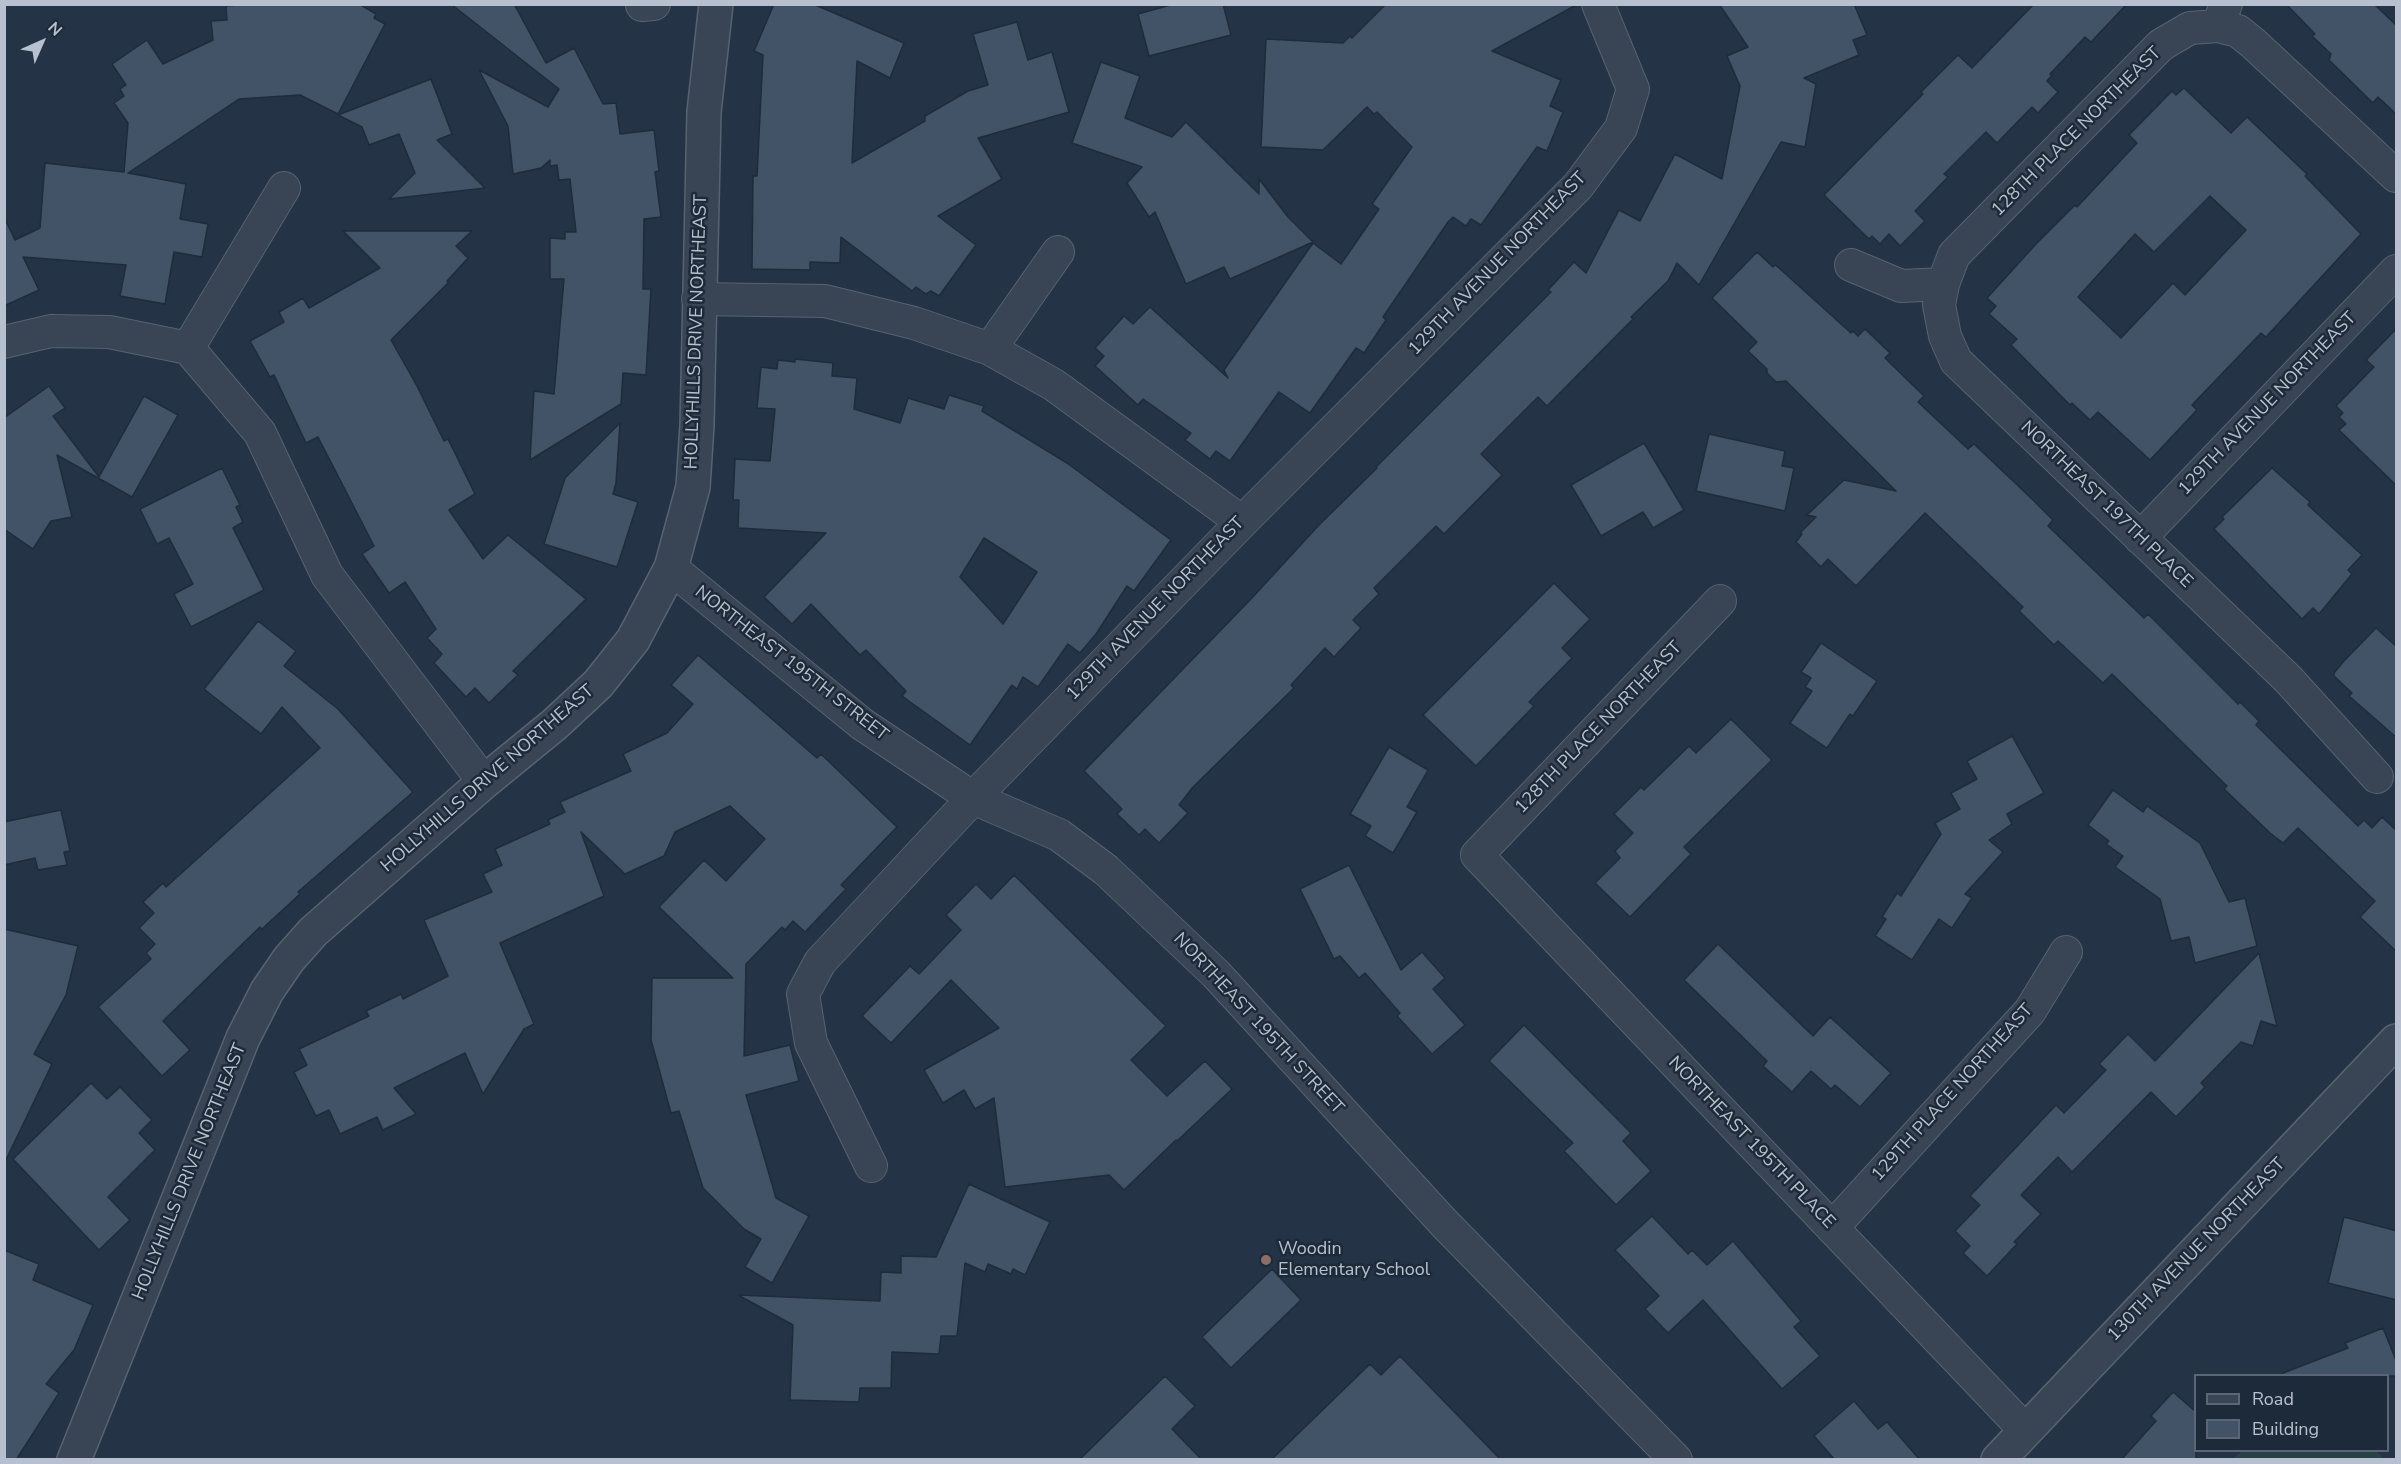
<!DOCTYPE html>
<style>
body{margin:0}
#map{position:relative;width:2401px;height:1464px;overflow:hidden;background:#243345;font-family:"Nunito Sans",sans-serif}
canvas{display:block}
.frame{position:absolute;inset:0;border:6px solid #b6c0ce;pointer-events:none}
.legend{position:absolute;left:2194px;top:1374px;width:195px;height:78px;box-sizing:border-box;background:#1d2a39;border:2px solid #5a6675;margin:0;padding:8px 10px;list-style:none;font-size:18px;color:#b6c0ce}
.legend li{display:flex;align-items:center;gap:12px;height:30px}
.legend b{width:30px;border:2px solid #5a6675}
.north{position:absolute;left:12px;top:12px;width:60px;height:60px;-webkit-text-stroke:4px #1d2a39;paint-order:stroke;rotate:45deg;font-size:16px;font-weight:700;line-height:24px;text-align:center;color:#b6c0ce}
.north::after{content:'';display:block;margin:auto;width:21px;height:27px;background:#b6c0ce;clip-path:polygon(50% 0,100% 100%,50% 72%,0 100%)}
</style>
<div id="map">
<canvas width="2401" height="1464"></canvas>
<div class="frame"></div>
<ul class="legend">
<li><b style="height:8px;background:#394554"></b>Road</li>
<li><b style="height:16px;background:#425367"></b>Building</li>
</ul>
<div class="north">N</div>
</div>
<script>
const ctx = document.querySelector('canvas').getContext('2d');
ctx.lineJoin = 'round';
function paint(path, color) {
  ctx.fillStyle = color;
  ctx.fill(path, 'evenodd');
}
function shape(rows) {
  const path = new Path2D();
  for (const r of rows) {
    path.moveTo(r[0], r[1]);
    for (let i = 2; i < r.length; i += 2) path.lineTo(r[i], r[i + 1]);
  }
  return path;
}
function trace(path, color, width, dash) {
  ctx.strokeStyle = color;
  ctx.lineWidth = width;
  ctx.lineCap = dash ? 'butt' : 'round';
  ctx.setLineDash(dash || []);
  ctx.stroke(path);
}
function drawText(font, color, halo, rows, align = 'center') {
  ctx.font = font + ' "Nunito Sans",sans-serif';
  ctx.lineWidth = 5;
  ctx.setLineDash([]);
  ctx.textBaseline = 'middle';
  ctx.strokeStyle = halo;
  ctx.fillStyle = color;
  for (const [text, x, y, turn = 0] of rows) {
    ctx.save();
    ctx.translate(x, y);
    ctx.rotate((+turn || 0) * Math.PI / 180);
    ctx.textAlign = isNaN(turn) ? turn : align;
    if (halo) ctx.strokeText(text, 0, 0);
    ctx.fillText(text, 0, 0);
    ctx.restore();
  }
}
paint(shape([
 [2242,1451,2376,1451,2385,1459,2233,1459]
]), '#264346');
const building = shape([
 [252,4,359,4,376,14,374,18,385,24,338,114,300,95,239,99,128,173,186,184,180,219,208,224,202,257,174,252,165,304,120,296,126,265,23,257,39,290,4,306,4,217,15,240,40,228,45,163,124,172,128,123,114,103,124,96,120,89,126,85,112,64,147,40,163,64,213,40,211,21,227,20,226,6,252,4],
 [451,4,514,4,546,63,574,48,603,104,616,103,620,134,654,130,659,171,655,172,661,217,644,219,643,289,651,289,646,375,623,373,621,404,530,460,534,391,554,394,564,279,550,279,550,238,565,239,565,232,576,232,570,179,559,180,557,165,550,166,550,160,541,168,513,174,508,126,479,70,548,107,559,89,451,4],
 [774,4,813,4,904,43,890,78,857,61,852,163,925,121,925,116,968,91,988,85,973,34,1017,22,1028,60,1052,52,1069,112,978,138,1002,179,938,216,976,245,939,296,931,291,926,294,916,287,912,291,841,237,840,263,810,262,810,270,752,269,753,176,757,176,763,55,754,51,774,4],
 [1174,4,1223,4,1231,35,1149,56,1138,14,1174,4],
 [1386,4,1578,4,1492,51,1561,80,1550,106,1563,112,1547,151,1537,147,1481,225,1471,219,1466,226,1453,217,1448,222,1383,317,1386,320,1364,353,1356,348,1310,413,1279,392,1230,461,1216,451,1210,459,1185,440,1191,433,1143,399,1138,405,1095,366,1104,356,1095,348,1124,316,1133,324,1150,307,1228,378,1224,370,1313,243,1341,264,1379,209,1372,204,1412,147,1377,112,1374,114,1367,107,1323,150,1261,147,1266,39,1343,43,1350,36,1352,38,1386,4],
 [1719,4,1854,4,1867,35,1853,40,1859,55,1804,78,1816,84,1805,147,1781,142,1699,285,1677,263,1668,281,1631,317,1633,319,1547,406,1538,397,1481,454,1502,475,1444,534,1436,526,1374,588,1379,594,1353,620,1361,628,1334,657,1325,648,1291,685,1294,688,1193,787,1179,805,1188,813,1159,843,1145,829,1139,835,1117,814,1122,809,1084,771,1251,599,1319,525,1377,468,1376,467,1551,292,1548,290,1574,262,1586,273,1619,210,1640,221,1675,154,1722,179,1740,86,1727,56,1748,47,1719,4],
 [2034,4,2127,4,2091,42,2085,37,2050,74,2052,75,2047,81,2058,92,2038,113,2032,107,1997,143,1986,132,1944,174,1948,177,1915,211,1925,221,1900,246,1889,234,1880,244,1872,236,1869,239,1824,195,1923,94,1921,92,1958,55,1972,68,2034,4],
 [2286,4,2374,4,2397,26,2397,115,2378,97,2373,103,2329,60,2331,54,2312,36,2315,34,2286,4],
 [1101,62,1140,76,1125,118,1172,137,1186,122,1259,194,1259,179,1288,217,1313,242,1230,279,1224,267,1186,284,1155,212,1149,217,1127,183,1142,167,1072,143,1101,62],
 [431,79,452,134,437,140,485,188,389,199,415,173,399,134,369,145,362,127,338,115,431,79],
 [2184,88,2231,133,2247,117,2307,174,2305,176,2361,234,2266,337,2261,333,2192,405,2197,410,2150,460,2098,412,2090,420,2072,403,2070,405,2011,345,2017,339,1989,314,1996,306,1987,298,2036,244,2075,205,2077,207,2137,143,2129,135,2172,91,2176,95,2184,88],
 [2210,196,2246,230,2185,295,2173,283,2121,338,2078,297,2135,234,2154,252,2210,196],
 [343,231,472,231,456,246,468,258,447,281,448,283,391,340,417,386,444,441,448,439,475,494,449,510,483,559,508,535,586,599,513,671,518,675,489,703,475,688,466,697,434,663,442,654,427,638,436,629,405,582,389,593,362,554,374,546,318,437,306,443,274,375,270,377,250,341,284,322,279,312,303,298,309,308,380,268,343,231],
 [1757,252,1773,267,1775,265,1779,268,1851,333,1853,331,1858,336,1865,329,1890,353,1885,358,1924,396,1918,402,1968,449,1974,444,2032,499,2053,520,2048,526,2144,618,2148,614,2238,704,2240,702,2259,721,2256,725,2358,826,2364,820,2372,828,2382,817,2397,831,2397,952,2360,917,2375,901,2298,828,2283,843,2270,833,2224,789,2227,786,2112,674,2103,683,2058,641,2054,645,2019,611,2023,607,1925,513,1856,586,1828,559,1821,567,1796,542,1802,534,1800,533,1816,517,1807,515,1844,480,1896,491,1786,381,1776,382,1767,373,1767,369,1748,351,1757,342,1712,298,1757,252],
 [2397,328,2397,486,2339,430,2346,424,2339,417,2343,413,2336,406,2374,367,2366,360,2397,328],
 [795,359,833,363,832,376,857,378,854,409,900,423,908,398,944,409,949,395,984,406,982,411,1067,463,1171,540,1134,591,1127,586,1096,634,1080,653,1068,644,1038,687,1023,677,1017,689,1012,685,970,745,902,696,906,691,866,650,860,655,811,604,792,624,764,597,826,533,738,528,739,500,733,500,735,459,770,461,775,409,757,408,761,367,777,369,778,360,795,362,795,359],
 [984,538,1037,572,1003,624,960,577,984,538],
 [49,386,65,408,53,416,99,477,144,396,178,415,132,497,57,455,72,517,51,521,33,549,4,529,4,418,49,386],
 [620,423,616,483,613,494,638,502,617,567,544,544,565,478,620,423],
 [1709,434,1785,451,1782,466,1794,468,1785,511,1696,491,1709,434],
 [1644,443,1684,510,1653,528,1643,512,1601,536,1571,485,1644,443],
 [222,468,240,505,236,507,243,522,233,528,264,590,191,627,174,594,193,584,169,538,157,544,140,509,222,468],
 [2272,468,2310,502,2308,505,2362,555,2348,570,2352,574,2319,614,2313,608,2302,619,2214,529,2224,519,2222,517,2272,468],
 [1554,583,1590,619,1562,648,1572,658,1529,702,1534,706,1476,766,1423,715,1554,583],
 [258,621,296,651,284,666,338,709,413,792,298,892,300,894,262,929,260,927,163,1021,190,1050,162,1076,98,1007,151,959,146,953,155,944,139,928,154,913,143,902,163,883,166,887,320,748,282,707,261,734,204,689,258,621],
 [2376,628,2397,647,2397,738,2349,696,2352,693,2334,676,2334,673,2344,661,2376,628],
 [1821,643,1877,681,1853,716,1850,714,1827,748,1790,723,1812,691,1805,687,1811,678,1801,672,1821,643],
 [698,655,817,758,821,754,897,827,841,885,846,889,805,932,793,921,785,930,782,927,746,964,744,1056,790,1045,799,1081,746,1095,776,1198,809,1216,772,1283,745,1267,761,1239,744,1229,703,1188,679,1111,671,1113,651,1040,652,978,733,978,659,907,704,860,726,881,765,839,730,806,675,832,664,856,625,874,581,832,604,896,500,943,534,1024,524,1029,483,1094,465,1053,394,1088,416,1114,383,1130,377,1117,340,1134,329,1110,316,1116,294,1072,307,1065,299,1049,369,1016,366,1011,401,994,403,999,448,976,424,920,492,892,483,874,502,865,495,849,550,824,548,820,565,812,560,802,631,771,623,754,667,733,693,704,671,685,698,655],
 [1731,719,1772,760,1684,847,1691,854,1630,917,1595,883,1620,858,1615,851,1633,833,1614,814,1641,787,1644,790,1689,746,1696,753,1731,719],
 [2012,736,2044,793,2007,814,2012,824,1989,840,2003,852,1965,894,1972,898,1952,928,1939,919,1912,960,1875,936,1886,919,1882,917,1897,893,1901,896,1941,834,1935,823,1960,809,1951,793,1977,779,1967,761,2012,736],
 [1389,747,1428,770,1407,807,1417,812,1393,853,1365,836,1371,826,1350,814,1389,747],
 [2113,790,2143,812,2147,806,2200,843,2229,902,2245,898,2257,946,2195,963,2189,937,2171,941,2160,899,2115,867,2123,856,2106,844,2109,841,2088,825,2113,790],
 [61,810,70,851,64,852,67,865,38,870,35,858,4,865,4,822,61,810],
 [1349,865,1401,970,1422,952,1445,978,1433,989,1465,1025,1432,1054,1397,1016,1400,1013,1365,973,1359,978,1340,956,1334,959,1300,889,1349,865],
 [1014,875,1166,1026,1131,1060,1167,1096,1205,1061,1232,1089,1177,1141,1176,1140,1124,1190,1109,1175,1005,1187,994,1098,975,1109,964,1090,943,1103,924,1070,999,1028,951,980,891,1043,862,1016,910,966,919,974,961,930,946,915,976,884,991,899,1014,875],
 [4,929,78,946,66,995,34,1054,52,1064,4,1164,4,929],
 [1718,944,1813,1036,1830,1017,1891,1073,1860,1107,1835,1085,1831,1089,1811,1071,1792,1092,1763,1066,1767,1061,1684,980,1718,944],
 [2259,953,2277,1026,2261,1021,2253,1046,2241,1042,2201,1083,2205,1087,2176,1117,2151,1092,2072,1172,2058,1157,2021,1195,2041,1214,2014,1242,2017,1244,1987,1276,1963,1253,1970,1246,1955,1231,1980,1205,1970,1196,2056,1105,2064,1113,2106,1070,2099,1064,2128,1034,2155,1061,2259,953],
 [1524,1025,1631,1133,1623,1141,1651,1171,1616,1205,1564,1151,1573,1143,1489,1061,1524,1025],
 [91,1083,107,1099,120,1087,152,1120,139,1133,155,1150,108,1197,130,1220,99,1250,13,1159,91,1083],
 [969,1184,1050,1222,1025,1275,1013,1269,1011,1274,988,1264,985,1272,965,1263,957,1336,941,1336,939,1354,892,1352,891,1388,860,1388,859,1402,790,1400,793,1325,738,1295,880,1301,881,1272,901,1273,901,1256,936,1257,969,1184],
 [1652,1216,1688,1254,1692,1250,1707,1265,1733,1241,1801,1321,1794,1327,1820,1356,1782,1389,1703,1300,1668,1333,1645,1309,1659,1296,1615,1250,1652,1216],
 [2344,1217,2397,1231,2397,1300,2328,1283,2344,1217],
 [4,1250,39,1264,33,1280,93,1305,74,1350,46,1384,59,1393,16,1460,4,1460,4,1250],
 [1272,1269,1301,1300,1231,1368,1202,1337,1272,1269],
 [2383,1328,2397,1363,2397,1376,2283,1376,2283,1373,2348,1348,2345,1343,2383,1328],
 [1400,1356,1501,1460,1271,1460,1370,1364,1381,1375,1400,1356],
 [1165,1376,1195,1406,1172,1429,1202,1460,1079,1460,1165,1376],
 [2173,1392,2196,1412,2196,1460,2121,1460,2156,1421,2151,1416,2173,1392],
 [1854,1401,1878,1429,1887,1422,1920,1460,1835,1460,1814,1436,1854,1401]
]);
paint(building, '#425367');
trace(building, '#1f2c3b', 1.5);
const minor = shape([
 [642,5,654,4],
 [2218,26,2238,31,2254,44,2396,176],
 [1851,265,1901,286,1943,284,1939,305,1945,336,1956,361,2288,679,2377,777],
 [1943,284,1954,255,2161,45,2190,28,2218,26,2226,4],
 [698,299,825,301,914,323,990,349,1054,385,1242,522],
 [4,342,51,331,109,332,188,348],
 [188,348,260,433,327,575,484,782],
 [188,348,284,188],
 [990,349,1058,252],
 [2140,538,2396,271],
 [671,568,862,724,973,798,1059,835,1106,870,1216,974,1444,1223,1676,1460],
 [1720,601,1477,855,2025,1430],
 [871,1166,811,1043,803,994,820,962,973,798,1242,522,1578,186,1621,128,1633,89,1598,4],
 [1832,1228,2030,1011,2066,952]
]);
const tertiary = shape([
 [74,1460,243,1038,267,991,289,959,313,932,484,782,555,724,598,684,633,640,671,568,693,487,697,425,704,112,716,4],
 [1998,1460,2396,1041]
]);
trace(minor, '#576371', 34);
trace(tertiary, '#576371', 36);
trace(minor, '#394554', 32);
trace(tertiary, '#394554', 33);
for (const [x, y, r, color] of [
 [1266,1260,6,"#8d6e63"]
]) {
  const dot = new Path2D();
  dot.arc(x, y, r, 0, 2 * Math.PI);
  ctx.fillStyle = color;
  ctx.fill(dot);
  trace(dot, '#1d2a39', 2);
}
drawText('18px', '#b6c0ce', '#1d2a39', [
 ["128TH PLACE NORTHEAST",2077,132,-45],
 ["129TH AVENUE NORTHEAST",1498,264,-46],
 ["HOLLYHILLS DRIVE NORTHEAST",697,332,-88],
 ["129TH AVENUE NORTHEAST",2268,404,-46],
 ["NORTHEAST 197TH PLACE",2106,505,44],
 ["129TH AVENUE NORTHEAST",1156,609,-46],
 ["NORTHEAST 195TH STREET",791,664,38],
 ["128TH PLACE NORTHEAST",1599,728,-46],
 ["HOLLYHILLS DRIVE NORTHEAST",488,779,-41],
 ["NORTHEAST 195TH STREET",1258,1024,47],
 ["129TH PLACE NORTHEAST",1953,1093,-48],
 ["NORTHEAST 195TH PLACE",1751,1143,46],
 ["HOLLYHILLS DRIVE NORTHEAST",190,1172,-68],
 ["130TH AVENUE NORTHEAST",2197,1250,-46]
]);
drawText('18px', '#b6c0ce', '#1d2a39', [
 ["Woodin",1278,1250],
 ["Elementary School",1278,1271]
], 'left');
</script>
